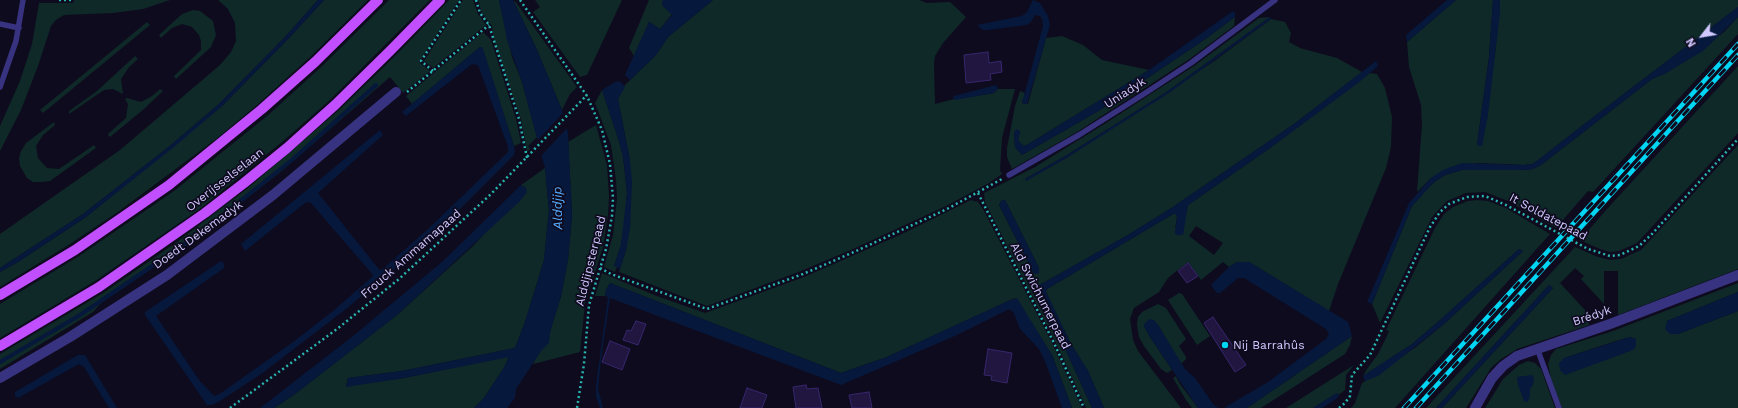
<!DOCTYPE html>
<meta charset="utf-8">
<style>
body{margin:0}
#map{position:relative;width:1738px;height:408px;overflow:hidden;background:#0f0b1e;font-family:"Work Sans",sans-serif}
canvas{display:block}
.north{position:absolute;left:1682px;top:16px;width:40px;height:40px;-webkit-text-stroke:3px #0f0b1e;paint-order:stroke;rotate:239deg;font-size:11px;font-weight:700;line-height:16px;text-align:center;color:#d0c8ff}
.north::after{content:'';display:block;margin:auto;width:14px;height:18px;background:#d0c8ff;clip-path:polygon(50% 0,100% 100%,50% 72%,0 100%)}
</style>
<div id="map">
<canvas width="1738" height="408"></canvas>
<div class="north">N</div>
</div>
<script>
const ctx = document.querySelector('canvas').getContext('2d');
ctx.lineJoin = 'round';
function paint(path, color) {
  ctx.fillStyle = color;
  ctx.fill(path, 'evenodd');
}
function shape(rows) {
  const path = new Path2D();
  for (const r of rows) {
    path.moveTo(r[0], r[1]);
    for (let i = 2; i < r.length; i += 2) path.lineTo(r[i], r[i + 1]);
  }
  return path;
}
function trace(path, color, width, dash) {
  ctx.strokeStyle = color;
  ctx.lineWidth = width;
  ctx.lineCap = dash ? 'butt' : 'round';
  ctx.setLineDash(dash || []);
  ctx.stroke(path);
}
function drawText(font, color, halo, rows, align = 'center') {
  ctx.font = font + ' "Work Sans",sans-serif';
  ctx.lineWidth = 3.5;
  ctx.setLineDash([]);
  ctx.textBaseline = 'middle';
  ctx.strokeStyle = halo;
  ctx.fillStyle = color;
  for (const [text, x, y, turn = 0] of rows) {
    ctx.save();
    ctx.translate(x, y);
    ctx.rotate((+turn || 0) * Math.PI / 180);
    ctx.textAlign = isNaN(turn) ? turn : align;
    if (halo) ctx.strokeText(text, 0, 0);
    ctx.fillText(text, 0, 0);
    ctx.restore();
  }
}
paint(shape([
 [74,0,170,0,143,9,113,13,64,15,56,20,51,26,38,66,21,110,0,151,0,126,20,81,32,44,39,3,73,3],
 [218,0,318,0,286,36,219,104,171,145,83,214,0,268,0,234,120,150,220,65,231,52,236,41,235,23,228,9],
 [324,0,368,0,309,58,257,105,216,139,118,212,70,244,0,287,0,272,18,262,86,217,222,106,289,38],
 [389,0,430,0,330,100,282,142,201,208,95,281,0,338,0,304,79,256,174,191,267,116,320,68],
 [449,0,459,0,419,62,430,71,403,93,390,77,283,170,190,243,101,303,93,312,0,369,0,354,103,293,177,242,248,188,339,110,394,57],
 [463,0,473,0,478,14,486,25,433,68,424,61],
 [478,0,499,0,512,57,522,82,537,137,528,146,530,149,527,152,521,120,494,39,492,26,482,13],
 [535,0,622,0,587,75,580,77,533,12,540,7],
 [649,0,663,0,662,5,672,14,660,29,649,22,634,56,629,48],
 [713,0,919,0,927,3,950,2,966,17,943,43,935,56,934,64,935,104,954,99,994,93,998,89,1015,89,1002,138,1000,170,1002,174,989,183,946,206,853,249,801,271,707,306,619,272,626,250,630,161,618,99,624,86,656,55,668,37],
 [1456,0,1493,0,1489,57,1477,145,1495,55,1500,0,1738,0,1738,7,1574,132,1537,161,1532,164,1524,165,1477,163,1431,178,1417,192,1422,124,1421,105,1409,67,1407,42],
 [515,1,577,87,570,94,562,110,537,50,514,2],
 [193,10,200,11,213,21,216,35,211,47,176,79,174,76,201,50,201,41,199,35,192,27,182,24,172,28,161,38,159,35,182,14],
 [1235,17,1234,26,1188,60,1077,132,1012,169,1007,157,1007,148,1015,106,1020,91,1025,93,1022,103,1028,104,1046,38,1062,36,1083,45,1102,60,1149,70,1027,145,1023,146,1018,140,1020,131,1014,133,1015,147,1022,155,1100,110,1204,40],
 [1270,17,1168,91,1067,155,1025,179,1026,180,1068,157,1213,62,1271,19,1285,22,1291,33,1289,42,1300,48,1337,58,1362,72,1294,124,1173,207,1128,235,1038,286,1037,288,1040,293,1092,408,1086,408,1056,343,985,202,984,193,1035,167,1106,123,1194,66,1259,18],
 [1005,200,1039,268,1037,274,1034,274,999,205,1001,201],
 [1738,17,1738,34,1593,192,1588,191,1556,228,1508,201,1485,192,1466,193,1447,201,1432,217,1380,323,1372,304,1412,206,1433,183,1445,175,1462,170,1524,170,1533,169,1541,165,1652,79,1666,73,1724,32],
 [147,22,150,25,43,113,40,110],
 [483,32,491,40,516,119,521,143,514,146,482,47,480,47,412,104,406,96],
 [135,56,138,59,129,67,121,79,123,94,113,89,104,90,69,114,69,111,97,91],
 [1738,66,1738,133,1637,243,1619,251,1610,252,1600,249,1580,240,1607,209],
 [1370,73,1377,74,1385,88,1392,117,1391,147,1386,168,1338,284,1329,311,1249,262,1237,262,1229,267,1223,262,1201,280,1188,262,1168,278,1159,292,1134,308,1130,319,1133,340,1138,351,1181,408,1104,408,1088,371,1071,344,1046,292,1047,289,1173,214,1176,214,1177,218,1175,228,1186,213,1188,205,1270,148],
 [1196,226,1223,243,1214,255,1189,236],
 [160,89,163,91,144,109,110,137,108,135,108,134,126,118,128,104,125,99,127,98,141,102,152,96],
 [602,90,618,138,623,156,627,193,624,226,621,245,614,266,617,267,615,272,604,267,613,235,617,199,616,180,611,145,595,103],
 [54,122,55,125,43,135,36,146,38,158,47,168,59,169,94,145,96,148,50,181,41,182,33,182,27,178,20,166,19,158,21,151,26,143],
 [596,125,607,165,609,197,608,215,603,247,585,304,580,352,533,364,550,332,561,296,568,260,572,215,568,142],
 [1738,145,1738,269,1618,315,1618,271,1604,271,1604,304,1581,279,1584,276,1575,268,1560,283,1585,310,1589,325,1517,349,1501,359,1491,368,1466,408,1442,408,1553,288,1549,285,1436,408,1426,408,1575,247,1598,257,1610,260,1621,259,1641,250],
 [545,168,549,210,544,260,525,322,515,348,402,371,348,378,346,386,404,378,509,356,505,366,484,398,474,408,274,408,295,394,397,315,473,246,526,188,521,185],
 [971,200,978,202,983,209,1053,345,1082,408,1072,408,1052,355,1015,298,887,357,841,373,610,283,606,290,605,296,595,296,602,273,654,295,705,313,804,277,902,234],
 [1477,200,1488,201,1506,208,1550,234,1395,408,1351,408,1355,403,1362,383,1416,347,1444,324,1523,251,1519,249,1439,321,1412,344,1363,376,1367,369,1378,354,1386,338,1389,331,1386,330,1435,228,1444,214,1453,207,1468,201],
 [1738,283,1738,292,1667,321,1678,334,1738,311,1738,408,1562,408,1551,379,1548,364,1551,355,1556,349,1613,331],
 [1630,337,1636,339,1564,358,1616,341],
 [1179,293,1182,294,1210,336,1197,345,1168,300],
 [1158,304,1166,308,1186,339,1179,346,1186,357,1186,359,1181,364,1158,325,1144,326,1150,337,1172,370,1167,373,1161,369,1144,346,1139,337,1137,325,1138,317,1142,312],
 [1352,336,1350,345,1345,354,1261,408,1247,408],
 [1528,361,1535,363,1541,369,1555,408,1485,408,1503,379,1519,365],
 [1354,365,1346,375,1345,390,1338,395,1337,393,1313,408,1286,408],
 [1176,376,1180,384,1198,408,1192,408,1186,400,1173,378]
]), '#0e2928');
paint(shape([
 [318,0,324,0,289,38,222,106,174,147,86,217,18,262,0,272,0,268,83,214,171,145,219,104,286,36],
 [499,0,513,0,514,2,537,50,562,110,568,133,572,215,568,260,561,296,550,332,549,343,541,351,516,389,515,398,507,408,474,408,484,398,505,366,509,357,404,378,346,387,348,378,402,371,515,348,525,322,544,260,549,210,545,168,522,82,506,37,506,34],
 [663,0,713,0,668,37,656,55,630,80,625,75,649,22,660,29,672,15,662,5],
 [1033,0,1040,3,1048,16,1050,25,1027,104,1025,104,1022,103,1043,26,1042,19,1040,16,1035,15,1031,22,1027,25,987,30,983,30,977,25,1022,16,1027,12],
 [1447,0,1456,0,1407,42,1406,35],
 [1493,0,1500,0,1500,12,1488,115,1482,146,1477,145,1489,57],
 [1738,7,1738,17,1703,51,1666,73,1652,79,1541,165,1533,169,1524,170,1462,170,1445,175,1433,183,1412,206,1372,304,1367,302,1409,203,1431,178,1443,170,1462,163,1524,165,1532,164,1537,161,1574,132],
 [1233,11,1235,13,1235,17,1204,40,1100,110,1022,155,1015,147,1014,133,1016,129,1020,131,1018,140,1021,144,1024,146,1027,145,1149,70],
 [1270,17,1271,19,1169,93,1068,157,1026,181,1025,179,1067,155,1168,91],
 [480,47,482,47,484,52,514,146,515,152,513,156,458,211,404,261,346,309,264,372,220,401,212,405,207,405,145,315,145,312,221,261,224,264,224,268,156,316,199,380,214,396,221,393,293,342,333,311,372,277,373,275,311,203,306,202,245,251,241,244,380,130,383,135,318,193,377,267,380,270,384,268,428,229,508,152,508,147,478,65,472,64,406,116,402,112],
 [1376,61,1378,66,1358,83,1270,148,1188,205,1183,235,1177,235,1175,233,1177,218,1176,214,1173,214,1047,289,1046,292,1071,344,1088,371,1104,408,1092,408,1040,293,1037,288,1038,286,1128,235,1173,207,1294,124],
 [617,81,621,82,625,87,618,99,630,161,632,182,630,228,626,250,620,269,614,266,621,245,627,193,623,156,618,138,602,90],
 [996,85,998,89,994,93,955,100,953,97,954,96],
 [521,185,526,188,527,192,519,202,397,315,295,394,274,408,260,408,353,336,442,262],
 [1005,200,1039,268,1039,273,1037,274,1034,274,999,205,1001,201],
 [1519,249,1523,251,1444,324,1378,376,1365,381,1363,376,1412,344,1439,321],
 [1237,262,1249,262,1348,322,1352,336,1247,408,1224,408,1268,382,1326,339,1329,334,1326,329,1244,278,1238,278,1220,293,1217,293,1211,285,1229,267],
 [610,283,841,373,887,357,1008,301,1017,298,1052,355,1072,408,1062,408,1045,361,1039,349,1020,329,1014,313,1009,309,957,335,841,385,610,298,601,360,598,388,603,408,600,408,596,397,596,385,608,297,605,296,606,290],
 [1549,285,1553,288,1442,408,1436,408],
 [1738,292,1738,311,1678,334,1670,334,1665,329,1667,321],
 [1150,319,1154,320,1158,325,1185,369,1195,378,1213,404,1218,408,1198,408,1150,337,1144,326,1145,323],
 [1630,337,1636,339,1636,346,1633,350,1565,375,1560,370,1559,363,1564,358],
 [78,355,85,355,117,408,109,408,84,367,79,364,18,398,15,396,15,392],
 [1532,375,1534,378,1533,385,1530,389,1530,395,1528,402,1524,401,1518,385,1517,377],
 [1337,393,1339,396,1336,399,1322,408,1313,408]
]), '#06183c');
paint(shape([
 [564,112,568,127,539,158,536,142]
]), '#0f0b1e');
trace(shape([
 [0,362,80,315,195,237,292,160,376,85]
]), '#06183c', 4);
const building = shape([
 [988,52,989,63,1001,61,1002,72,990,74,991,80,966,83,964,55,988,52],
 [1188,263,1198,276,1187,283,1178,271,1188,263],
 [1213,317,1246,365,1235,372,1204,323,1213,317],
 [636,321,646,324,638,345,623,340,627,330,631,331,636,321],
 [610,341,630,349,622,370,602,362,610,341],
 [988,349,1012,353,1007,383,991,380,992,376,984,375,988,349],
 [806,385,807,389,818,388,822,408,796,408,793,387,806,385],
 [747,388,767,395,762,408,740,408,747,388],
 [869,392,872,408,852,408,849,395,869,392]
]);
paint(building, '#201640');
trace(building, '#37276e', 1);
trace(shape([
 [59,0,71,0],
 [476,0,480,13,489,25,519,119,527,158],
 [520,0,587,96,602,130,610,164,613,198,612,216,606,249,589,305,584,364,577,408],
 [433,71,421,61,461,0],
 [407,92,489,25],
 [978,193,1054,343,1084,408],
 [600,268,611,274,707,309,803,274,854,252,947,209,1002,179],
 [230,408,337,329,399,279,491,194,587,95],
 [1339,408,1345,403,1350,396,1352,375,1370,355,1430,227,1440,212,1449,204,1467,197,1485,196,1506,205,1588,249,1610,256,1620,255,1639,246,1652,234,1738,139]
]), '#27b5b0', 2.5, [2, 3]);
trace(shape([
 [0,24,19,28],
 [0,87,16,41,23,0],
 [1009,175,1079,135,1147,92,1191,63,1275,0],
 [1537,348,1559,408]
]), '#383380', 5.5);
trace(shape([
 [0,378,70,337,167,275,273,195,396,92],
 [1475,408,1492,378,1503,366,1517,356,1610,324,1738,275]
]), '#383380', 10);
trace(shape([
 [0,295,75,250,169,185,262,109,315,62,378,0],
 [0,346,99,287,205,213,244,183,287,148,335,105,391,50,440,0]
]), '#c24fff', 10);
const rail = shape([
 [1404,408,1738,44],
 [1416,408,1738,55]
]);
trace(rail, '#00d5f3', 4.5);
trace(rail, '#0f0b1e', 3, [9]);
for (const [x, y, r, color] of [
 [1225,345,4,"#00d5f3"]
]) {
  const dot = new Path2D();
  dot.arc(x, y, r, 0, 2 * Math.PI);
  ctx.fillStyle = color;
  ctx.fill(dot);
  trace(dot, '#0f0b1e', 1.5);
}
drawText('12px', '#d0c8ff', '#0f0b1e', [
 ["Uniadyk",1125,93,-33],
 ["Overijsselselaan",225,180,-38],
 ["It Soldatepaad",1548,217,28],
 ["Doedt Dekemadyk",198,235,-36],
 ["Frouck Ammamapaad",411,254,-41],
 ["Alddjipsterpaad",591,261,-76],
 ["Ald Swichumerpaad",1040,296,63],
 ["Brédyk",1592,316,-19]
]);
drawText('12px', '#d0c8ff', '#0f0b1e', [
 ["Nij Barrahûs",1233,345]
], 'left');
drawText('italic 13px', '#56acff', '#0f0b1e', [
 ["Alddjip",558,208,-91]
]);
</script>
